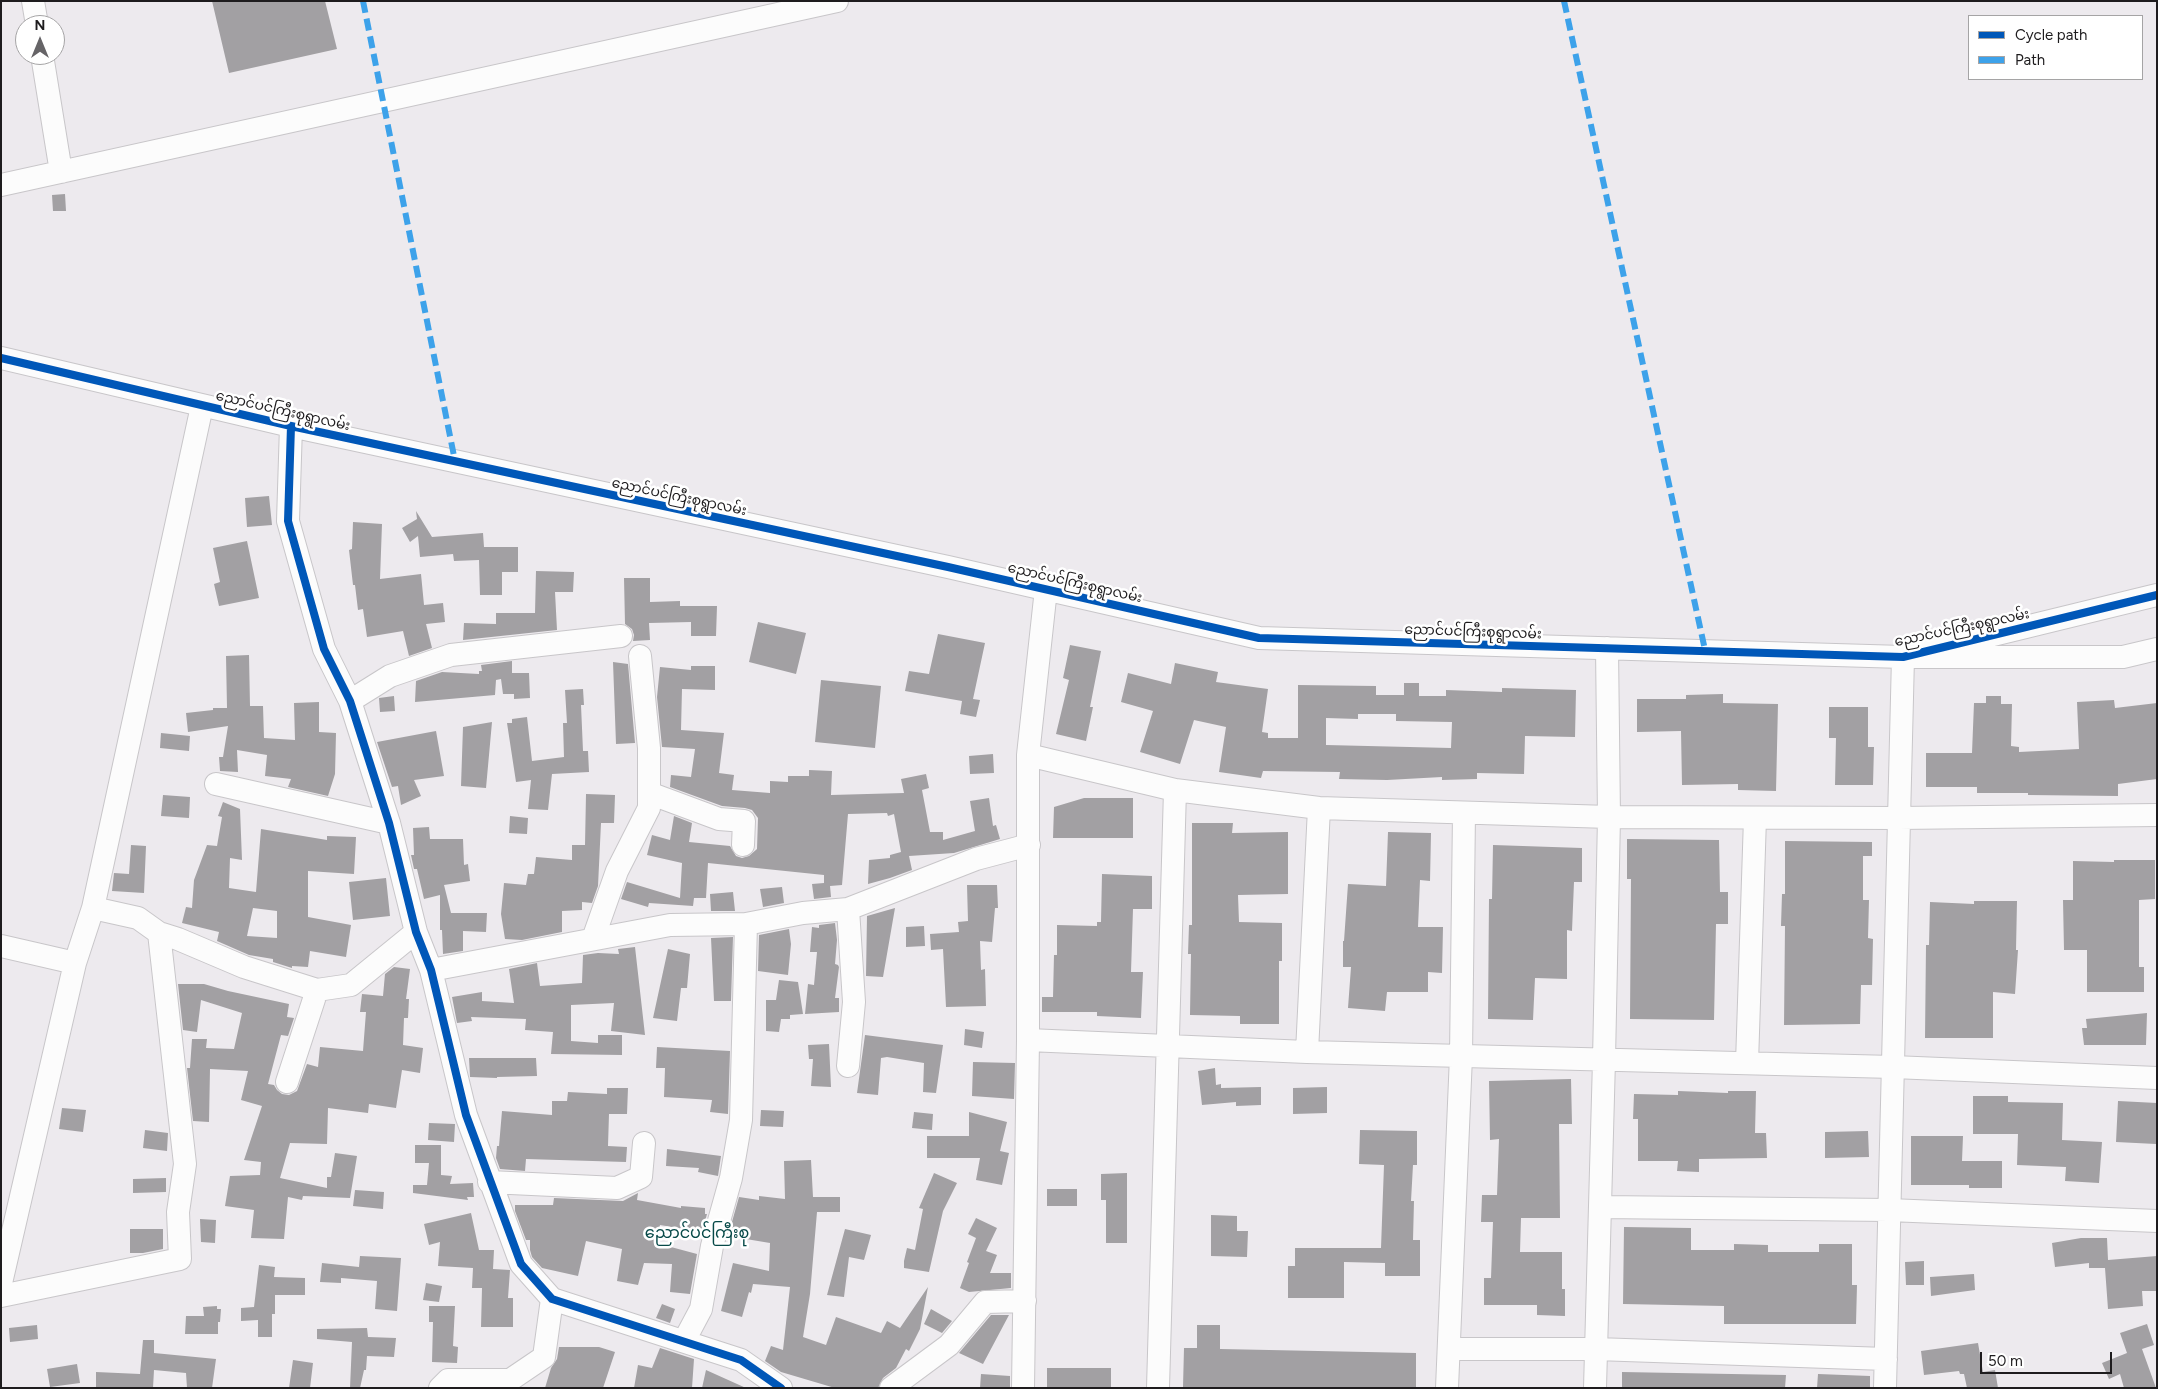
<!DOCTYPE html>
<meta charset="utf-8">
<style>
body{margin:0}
#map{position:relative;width:2158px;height:1389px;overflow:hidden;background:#edeaee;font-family:Figtree,sans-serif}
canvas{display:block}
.frame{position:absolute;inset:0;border:2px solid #1e1c1e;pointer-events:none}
.legend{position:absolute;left:1968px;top:15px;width:175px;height:65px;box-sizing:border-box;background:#fff;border:1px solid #a5a4a5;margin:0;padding:6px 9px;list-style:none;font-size:15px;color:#1e1c1e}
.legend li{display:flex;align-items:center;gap:10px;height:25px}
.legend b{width:25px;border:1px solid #a5a4a5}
.north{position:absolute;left:15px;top:15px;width:50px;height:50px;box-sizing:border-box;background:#fff;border:1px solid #a5a4a5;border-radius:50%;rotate:0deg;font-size:14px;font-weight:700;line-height:20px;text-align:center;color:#1e1c1e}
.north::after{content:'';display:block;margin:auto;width:18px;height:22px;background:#666467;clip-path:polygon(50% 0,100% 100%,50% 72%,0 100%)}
.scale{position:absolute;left:1980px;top:1352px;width:132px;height:22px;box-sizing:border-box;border:2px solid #1e1c1e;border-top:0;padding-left:6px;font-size:15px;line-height:18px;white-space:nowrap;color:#1e1c1e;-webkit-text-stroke:4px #fff;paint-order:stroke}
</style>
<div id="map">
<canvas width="2158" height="1389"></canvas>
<div class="frame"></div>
<ul class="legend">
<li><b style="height:6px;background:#0057b8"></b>Cycle path</li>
<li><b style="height:6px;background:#3da2ea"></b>Path</li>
</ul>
<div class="north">N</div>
<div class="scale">50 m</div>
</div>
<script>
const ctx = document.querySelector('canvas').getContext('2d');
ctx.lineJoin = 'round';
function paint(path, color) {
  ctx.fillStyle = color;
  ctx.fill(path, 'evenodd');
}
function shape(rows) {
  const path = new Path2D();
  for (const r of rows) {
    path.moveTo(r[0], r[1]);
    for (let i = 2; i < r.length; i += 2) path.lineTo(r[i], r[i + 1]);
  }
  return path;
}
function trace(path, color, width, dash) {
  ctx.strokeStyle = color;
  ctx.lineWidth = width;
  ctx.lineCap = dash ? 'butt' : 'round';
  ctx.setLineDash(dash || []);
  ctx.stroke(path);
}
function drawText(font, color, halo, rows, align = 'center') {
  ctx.font = font + ' Figtree,"Noto Sans Myanmar",sans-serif';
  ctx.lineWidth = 5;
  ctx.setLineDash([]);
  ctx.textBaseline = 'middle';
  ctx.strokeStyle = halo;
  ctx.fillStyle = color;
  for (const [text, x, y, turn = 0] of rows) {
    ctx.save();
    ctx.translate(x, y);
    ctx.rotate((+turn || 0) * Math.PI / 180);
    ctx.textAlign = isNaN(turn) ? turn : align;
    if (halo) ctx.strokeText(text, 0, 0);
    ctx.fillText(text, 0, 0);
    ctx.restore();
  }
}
paint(shape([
 [212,1,325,1,337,49,229,73],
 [65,194,66,211,53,211,52,195],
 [269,496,272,525,247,527,245,498],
 [416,511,432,537,483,533,484,547,518,547,518,572,502,572,502,595,480,595,479,560,454,561,453,554,420,557,418,536,410,542,402,528,417,519],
 [353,522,382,524,380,579,421,574,424,605,443,603,445,622,426,624,432,648,409,656,403,631,367,637,363,609,358,610,355,585,353,585,349,550,352,549],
 [247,541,259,598,219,606,214,584,220,582,213,548],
 [536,571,574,572,573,592,555,592,557,630,463,640,464,623,496,624,496,613,535,613],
 [624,578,650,578,650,602,680,601,680,606,717,606,716,636,691,636,691,622,649,623,650,640,633,641,634,635,632,629,625,624],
 [758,622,806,633,796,674,749,662],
 [938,634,985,643,973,699,980,700,976,717,960,714,962,701,905,691,909,671,929,674],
 [1070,645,1101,651,1090,707,1093,707,1086,741,1056,734,1069,680,1063,678],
 [249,655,250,706,263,706,264,738,295,740,294,703,319,702,319,732,336,733,335,774,328,796,288,787,291,779,265,776,267,755,237,750,238,772,220,771,219,757,223,757,228,726,188,732,186,713,213,710,213,708,227,708,226,656],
 [512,661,512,673,529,673,530,698,514,699,514,694,503,694,501,679,496,680,495,695,415,702,416,681,442,672,479,674,479,671,482,671,481,665],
 [613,662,628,664,635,743,616,744],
 [1175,663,1218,672,1216,682,1268,689,1262,732,1268,733,1268,738,1298,738,1298,685,1376,686,1376,695,1404,695,1404,683,1419,683,1419,696,1446,696,1446,690,1502,692,1502,688,1576,690,1575,737,1525,736,1524,774,1477,773,1477,779,1442,780,1442,777,1387,780,1339,779,1340,772,1263,771,1261,778,1219,772,1226,727,1194,720,1180,764,1140,752,1153,711,1121,702,1128,673,1171,684],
 [1358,714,1396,714,1396,721,1452,722,1451,748,1326,745,1326,718,1358,719],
 [691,666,715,666,715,690,682,689,681,730,724,733,719,773,734,775,732,790,770,793,770,781,788,782,788,776,809,776,809,770,832,771,831,795,904,793,901,779,926,774,929,788,922,790,930,832,943,832,943,840,975,831,970,801,989,798,993,826,996,825,1000,839,954,853,909,856,912,870,890,878,868,884,869,860,890,858,890,855,901,852,894,814,888,816,887,813,848,814,842,885,830,886,831,897,814,899,812,884,824,883,824,875,708,863,706,898,694,898,693,906,649,903,648,907,621,899,627,882,680,898,682,863,647,855,652,835,670,840,674,816,692,823,689,842,730,846,736,856,742,858,749,856,757,849,758,818,752,810,745,808,722,806,670,787,671,775,691,777,695,749,662,747,657,697,660,667,691,670],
 [821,680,881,686,875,748,815,742],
 [583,689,584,705,581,705,583,751,588,751,589,772,552,774,548,810,528,809,531,780,516,782,507,723,512,723,512,719,527,717,532,761,564,757,563,723,567,723,565,690],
 [1723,694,1723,703,1778,704,1776,791,1738,790,1738,784,1682,785,1681,731,1637,732,1637,699,1686,699,1686,695],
 [394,696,395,711,380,712,379,698],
 [1986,696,2001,696,2001,704,2012,704,2011,746,2019,747,2019,752,2079,749,2077,702,2114,700,2115,708,2157,703,2157,779,2118,784,2118,796,2028,795,2028,793,1977,793,1977,787,1926,787,1926,753,1972,753,1974,703,1986,703],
 [1829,707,1868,707,1868,747,1874,747,1873,785,1835,785,1836,738,1829,738],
 [492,722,486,788,461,786,463,727],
 [436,731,444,776,414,780,421,796,401,805,398,786,392,787,377,742],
 [161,733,190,736,189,751,160,748],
 [993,754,994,773,970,774,969,756],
 [586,794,615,795,614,823,601,823,598,886,592,903,582,902,582,910,562,911,562,932,522,940,505,939,501,914,504,883,526,885,528,874,534,874,536,857,572,860,572,845,585,845],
 [163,795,190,797,189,818,161,816],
 [1084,798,1133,798,1133,838,1053,838,1054,807],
 [223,802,240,809,242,860,230,858,229,888,256,892,261,829,327,840,327,836,356,837,354,874,308,871,308,917,351,925,346,957,310,951,308,967,292,966,292,968,273,962,273,959,249,955,217,941,219,932,182,923,186,907,192,908,194,880,207,845,217,846,222,817,218,816],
 [253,908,277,911,277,938,247,936],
 [510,816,528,818,527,834,509,833],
 [1192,823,1233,823,1232,833,1288,832,1288,894,1238,895,1239,922,1282,923,1282,961,1279,961,1279,1024,1240,1024,1240,1016,1190,1015,1191,954,1188,954,1189,925,1192,925],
 [429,827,430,839,463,839,464,865,468,864,470,881,444,885,451,913,487,913,486,932,463,931,463,951,443,954,442,930,440,930,440,895,424,899,417,869,414,869,411,855,414,855,413,828],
 [1388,832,1431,833,1430,881,1420,880,1418,927,1443,927,1442,973,1428,972,1428,992,1387,992,1385,1011,1348,1008,1351,967,1343,967,1343,941,1344,941,1348,884,1386,886],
 [1627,839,1719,840,1720,892,1728,892,1728,924,1716,924,1714,1020,1630,1019,1631,879,1627,879],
 [1785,841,1872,842,1872,856,1863,856,1863,900,1869,900,1868,938,1873,939,1872,985,1861,985,1860,1024,1784,1025,1785,926,1781,926,1782,894,1785,894],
 [131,845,146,846,144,893,112,891,114,873,129,874],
 [1493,845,1582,848,1582,882,1574,882,1572,931,1567,930,1567,979,1535,978,1533,1020,1488,1019,1489,899,1492,899],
 [2114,860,2155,860,2155,899,2139,900,2139,967,2144,967,2144,992,2087,992,2087,950,2064,950,2063,900,2073,900,2073,861,2114,862],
 [1102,874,1152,876,1152,909,1133,909,1131,972,1143,972,1141,1018,1097,1016,1097,1012,1042,1012,1042,997,1053,997,1054,955,1057,955,1057,925,1097,926,1097,922,1101,922],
 [386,878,390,916,353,920,349,882],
 [967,885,997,885,998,908,995,908,992,942,980,941,981,970,985,969,986,1006,946,1007,943,949,931,950,930,934,959,932,958,922,968,921],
 [782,887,784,903,763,907,760,889],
 [733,892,735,911,711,911,710,894],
 [1974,901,2017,901,2016,950,2018,950,2015,994,1993,992,1993,1038,1925,1038,1926,945,1929,945,1930,902,1974,904],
 [895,908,883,977,866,976,867,916],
 [835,923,837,940,835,964,838,965,839,967,835,998,839,998,839,1012,805,1014,808,984,814,985,817,952,810,952,812,927,819,928,819,925],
 [924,926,925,946,906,947,906,927],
 [789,929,791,944,788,975,758,971,759,935],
 [733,937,731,1001,714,1001,711,938],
 [635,947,645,1035,611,1031,614,1003,571,1005,571,1041,598,1043,598,1035,622,1035,622,1055,551,1054,553,1032,525,1030,526,1019,471,1017,472,1021,457,1023,452,997,482,992,482,1001,514,1003,509,969,537,963,540,986,582,983,583,955,598,953,619,954,618,949],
 [668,949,690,954,687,988,681,988,677,1021,653,1018],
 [394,967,410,969,406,999,409,999,408,1018,404,1018,403,1045,423,1048,420,1073,402,1070,396,1108,369,1104,368,1113,328,1108,327,1144,290,1143,280,1178,327,1188,327,1177,331,1177,335,1153,357,1156,350,1198,303,1196,302,1200,288,1197,284,1239,251,1238,254,1210,225,1206,230,1176,260,1175,261,1162,244,1160,262,1106,241,1100,248,1071,210,1069,209,1122,193,1121,187,1068,190,1068,192,1039,207,1039,206,1048,234,1049,242,1013,201,1000,197,1032,183,1030,178,984,204,984,228,991,289,1004,287,1017,294,1018,288,1036,281,1035,268,1084,274,1085,277,1090,282,1094,289,1095,297,1091,307,1064,318,1067,320,1047,363,1051,366,1012,360,1012,362,994,383,996,385,974],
 [779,980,798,982,803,1014,790,1015,790,1019,781,1019,779,1032,766,1031,766,1000,776,1000],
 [2147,1013,2146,1045,2084,1045,2082,1028,2087,1028,2086,1019],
 [965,1029,984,1032,982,1048,964,1045],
 [865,1035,943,1045,936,1093,923,1092,924,1063,887,1057,881,1058,878,1095,857,1093],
 [829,1044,831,1087,811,1086,813,1059,809,1059,808,1045],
 [657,1047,730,1051,728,1114,710,1112,712,1100,664,1097,665,1068,656,1068],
 [469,1058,536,1058,537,1076,497,1077,497,1078,470,1077],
 [973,1062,1015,1063,1014,1099,972,1096],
 [1215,1068,1216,1085,1221,1084,1221,1088,1261,1087,1261,1105,1236,1106,1236,1102,1202,1105,1198,1071],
 [1571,1079,1572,1124,1559,1124,1560,1218,1521,1218,1520,1252,1562,1252,1562,1289,1565,1289,1565,1316,1537,1315,1537,1305,1484,1305,1484,1278,1491,1278,1493,1222,1481,1222,1482,1195,1497,1195,1499,1139,1490,1140,1489,1081],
 [1327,1087,1327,1113,1293,1114,1293,1088],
 [607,1088,628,1088,627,1114,609,1114,608,1146,627,1147,626,1162,526,1159,525,1171,500,1169,496,1158,497,1146,499,1146,502,1111,552,1115,552,1101,567,1101,568,1092,607,1094],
 [1678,1091,1728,1093,1728,1091,1756,1091,1755,1133,1766,1133,1767,1158,1699,1159,1699,1172,1677,1171,1678,1161,1638,1161,1638,1119,1633,1119,1634,1094,1678,1095],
 [1973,1096,2008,1096,2008,1102,2063,1103,2062,1140,2102,1142,2099,1183,2065,1181,2066,1167,2017,1165,2018,1134,1973,1134],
 [2118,1101,2157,1103,2156,1144,2116,1142],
 [62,1108,86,1110,83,1132,59,1129],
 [761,1110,784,1111,783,1127,760,1126],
 [914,1112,933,1114,932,1130,912,1128],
 [969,1112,1007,1122,1000,1151,1009,1153,1002,1185,976,1180,980,1158,927,1158,927,1136,969,1136],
 [429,1123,455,1124,454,1142,428,1140],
 [145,1130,168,1133,167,1151,143,1148],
 [1360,1130,1417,1131,1417,1165,1413,1165,1411,1201,1414,1201,1413,1240,1420,1240,1420,1276,1385,1276,1385,1263,1344,1262,1344,1298,1288,1298,1288,1266,1295,1266,1295,1248,1381,1248,1384,1165,1359,1164],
 [1868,1131,1869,1157,1825,1158,1825,1132],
 [1911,1136,1963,1136,1962,1161,2002,1161,2002,1188,1969,1188,1969,1185,1911,1185],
 [415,1145,441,1145,441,1175,452,1176,450,1184,473,1183,474,1197,467,1197,468,1200,413,1193,413,1185,427,1185,429,1163,415,1163],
 [667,1149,721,1156,718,1176,698,1172,699,1168,666,1166],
 [811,1160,813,1197,840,1197,840,1212,817,1212,810,1294,803,1337,826,1345,836,1317,881,1333,887,1321,900,1328,928,1287,920,1329,909,1351,906,1349,896,1368,883,1378,878,1388,835,1388,781,1372,765,1361,771,1346,783,1350,790,1287,753,1284,751,1293,749,1292,742,1317,721,1311,733,1263,769,1271,770,1243,728,1236,739,1197,759,1200,759,1196,785,1199,784,1161],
 [934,1173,957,1183,943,1211,929,1272,904,1268,904,1261,907,1248,915,1250,923,1209,919,1208],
 [1127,1173,1127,1243,1106,1243,1106,1200,1101,1200,1101,1174],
 [166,1178,166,1192,133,1193,133,1179],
 [1047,1189,1077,1189,1077,1206,1047,1206],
 [355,1190,384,1192,383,1209,353,1206],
 [638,1193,637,1200,681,1208,681,1206,705,1208,705,1214,707,1214,702,1232,660,1225,656,1243,697,1254,690,1294,670,1292,672,1264,644,1263,638,1285,617,1281,622,1249,586,1241,578,1276,542,1268,532,1257,530,1250,530,1240,526,1240,515,1211,515,1205,553,1205,554,1198,623,1201],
 [471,1213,479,1250,494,1250,493,1269,510,1270,508,1298,513,1298,513,1327,481,1327,482,1288,472,1288,473,1268,438,1266,440,1242,429,1245,424,1224],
 [1211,1215,1237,1216,1237,1231,1248,1231,1247,1257,1211,1256],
 [976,1218,997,1228,986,1251,997,1255,990,1273,1011,1273,1011,1288,969,1292,960,1288,969,1263,967,1262,976,1238,968,1234],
 [200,1219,216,1220,215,1243,201,1242],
 [1624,1227,1691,1228,1691,1250,1734,1250,1734,1244,1768,1245,1768,1252,1819,1252,1819,1244,1852,1244,1852,1285,1857,1285,1856,1324,1724,1324,1724,1306,1623,1304],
 [130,1229,163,1229,163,1249,143,1253,130,1253],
 [845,1229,871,1235,864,1260,849,1257,844,1297,827,1295],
 [2081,1238,2107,1238,2108,1260,2157,1256,2157,1291,2142,1291,2143,1306,2108,1309,2105,1268,2089,1268,2089,1263,2055,1267,2052,1243],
 [360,1256,401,1258,397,1311,375,1309,377,1281,341,1278,341,1283,320,1282,322,1263,359,1267],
 [1924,1261,1924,1285,1906,1285,1905,1262],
 [259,1265,275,1267,274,1277,305,1278,305,1295,275,1295,275,1314,272,1314,272,1337,258,1337,258,1320,241,1321,241,1308,254,1307],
 [1974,1274,1975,1290,1931,1296,1930,1277],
 [426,1283,442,1286,439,1302,423,1300],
 [662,1304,675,1309,670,1323,656,1318],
 [217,1306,217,1309,221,1309,220,1322,218,1322,218,1334,185,1334,186,1316,204,1316,203,1307],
 [429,1306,455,1306,453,1346,458,1347,457,1363,432,1362,433,1322,429,1322],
 [931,1309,952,1321,942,1333,924,1324],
 [991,1315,1009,1315,983,1364,959,1353],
 [2147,1324,2154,1345,2142,1349,2156,1388,2124,1388,2120,1374,2109,1379,2102,1363,2127,1353,2120,1333],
 [37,1325,38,1339,10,1342,9,1328],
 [1197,1325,1220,1325,1220,1349,1416,1353,1416,1388,1183,1387,1184,1348,1197,1348],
 [367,1328,368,1337,396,1338,394,1357,367,1356,366,1370,364,1370,360,1388,350,1388,352,1342,317,1339,317,1329],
 [143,1340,154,1340,154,1353,216,1359,212,1388,187,1388,186,1373,154,1370,153,1388,96,1388,96,1372,140,1374],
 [1978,1343,1983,1372,1995,1370,1998,1388,1967,1388,1964,1374,1960,1374,1959,1371,1924,1375,1921,1351],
 [559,1347,599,1347,615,1352,603,1388,545,1388,551,1368,557,1359],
 [660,1348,694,1359,692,1388,634,1388,638,1365,652,1368],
 [293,1360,313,1363,310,1388,289,1388],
 [77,1364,80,1383,50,1387,47,1369],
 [1047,1368,1111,1368,1111,1388,1047,1388],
 [706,1370,746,1388,702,1388],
 [1622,1372,1786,1375,1785,1388,1622,1388],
 [981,1374,1010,1376,1010,1388,980,1388],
 [1818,1374,1870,1376,1870,1388,1817,1388]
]), '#a2a0a3');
const minor = shape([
 [33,1,37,25],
 [42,55,61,172],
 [1,185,837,1],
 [1,358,291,426,948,567,1259,638,1903,657,2157,595],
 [291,426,288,521,324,649,350,701,389,823,416,932,431,970,466,1115,521,1264,552,1299,741,1360,781,1388],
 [350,701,390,676,451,655,621,636],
 [1028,755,1175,790,1319,808,1609,817,1899,818,2157,815],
 [216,784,389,823],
 [649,793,719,819,744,821,743,845],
 [93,908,138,918,159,933,178,939,244,967,317,990,351,985,416,932],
 [848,909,854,1002,848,1066],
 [593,939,617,871,649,808,649,748,640,656],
 [1,946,75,963],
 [431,970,670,925,746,924,803,913,848,909,976,859,1029,845],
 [1028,1040,1307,1052,1893,1067,2157,1078],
 [1307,1052,1319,808],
 [1747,1063,1755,818],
 [287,1082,317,990],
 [489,1182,617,1188,641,1177,644,1143],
 [1600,1207,1889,1210,2157,1221],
 [1,1283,75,963,93,908,202,406],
 [1,1296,180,1259,178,1212,185,1164,159,933],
 [684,1341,701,1309,712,1246,731,1178,741,1120,746,924],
 [1449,1349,1596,1349,1886,1359],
 [440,1388,448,1380,510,1380,544,1357,552,1299],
 [891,1388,949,1345,985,1302,1025,1301],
 [1023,1388,1028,1040,1028,755,1046,589],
 [1158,1388,1175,790],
 [1447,1388,1461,1056,1464,813],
 [1595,1388,1604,1060,1609,817,1607,648],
 [1885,1388,1903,657,2123,657,2157,649]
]);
trace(minor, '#c8c6c9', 24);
trace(minor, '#fcfcfc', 22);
trace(shape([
 [363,1,455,461],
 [1564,1,1705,650]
]), '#3da2ea', 6, [12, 6]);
trace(shape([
 [1,358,291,426,948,567,1259,638,1903,657,2157,595],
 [291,426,288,521,324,649,350,701,389,823,416,932,431,970,466,1115,521,1264,552,1299,741,1360,781,1388]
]), '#0057b8', 8);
drawText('14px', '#1e1c1e', '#fff', [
 ["ညောင်ပင်ကြီးစုရွာလမ်း",283,411,13],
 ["ညောင်ပင်ကြီးစုရွာလမ်း",679,497,12],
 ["ညောင်ပင်ကြီးစုရွာလမ်း",1075,583,13],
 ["ညောင်ပင်ကြီးစုရွာလမ်း",1962,628,-12],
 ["ညောင်ပင်ကြီးစုရွာလမ်း",1473,632,2]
]);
drawText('16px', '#074948', '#fff', [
 ["ညောင်ပင်ကြီးစု",697,1233]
]);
</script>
